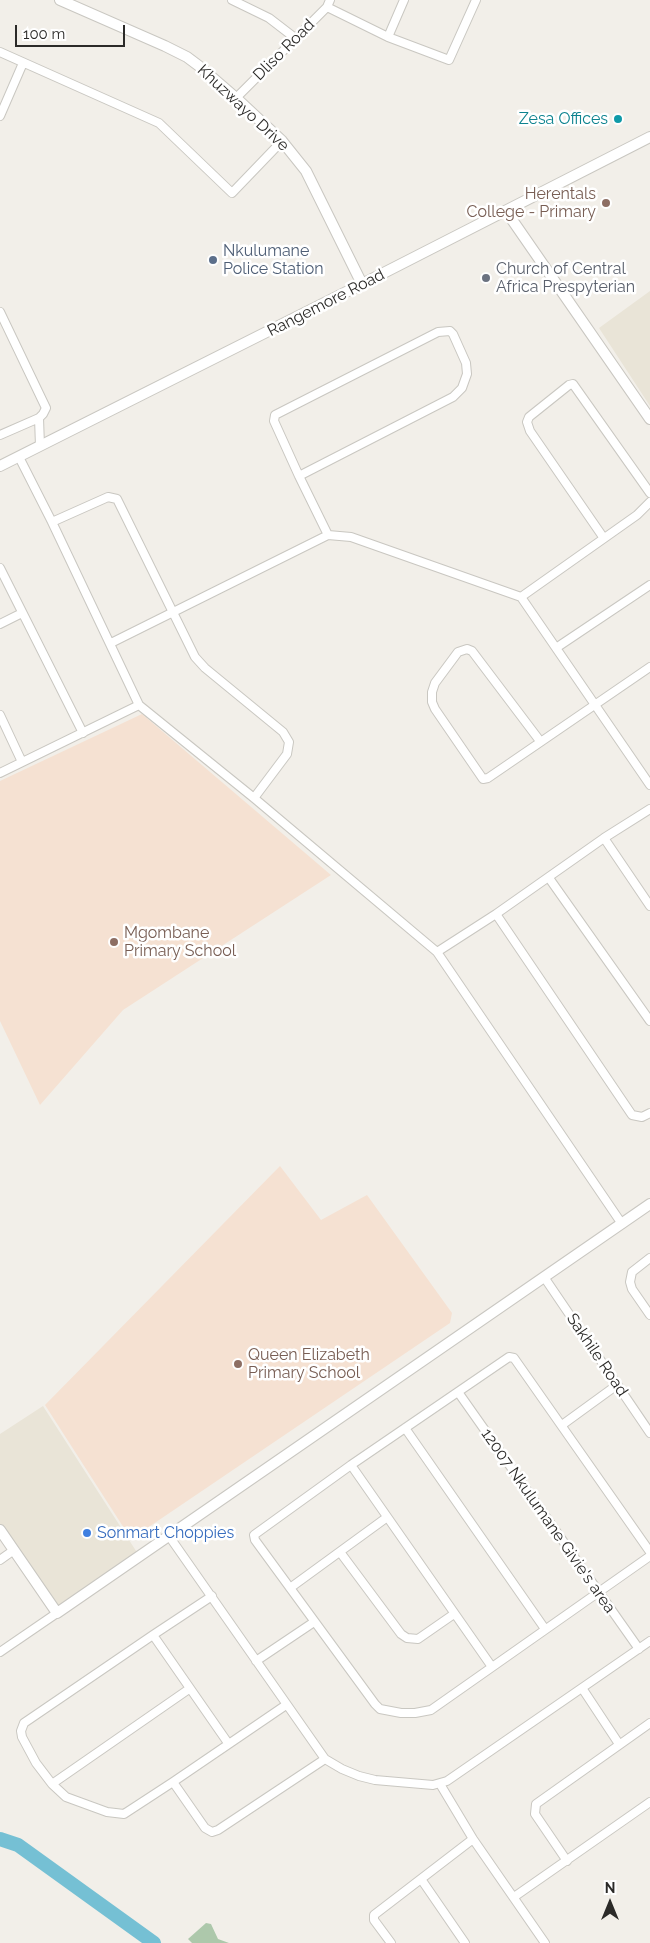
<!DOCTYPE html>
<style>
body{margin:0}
#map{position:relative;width:650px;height:1943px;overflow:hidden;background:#f2efe9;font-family:Raleway,sans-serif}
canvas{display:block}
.north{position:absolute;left:585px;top:1878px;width:50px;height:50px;-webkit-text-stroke:4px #fff;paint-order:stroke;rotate:0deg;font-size:14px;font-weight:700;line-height:20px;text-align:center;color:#2b2a28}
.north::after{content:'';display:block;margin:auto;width:18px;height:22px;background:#2b2a28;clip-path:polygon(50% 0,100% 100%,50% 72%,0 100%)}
.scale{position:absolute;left:15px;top:25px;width:110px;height:22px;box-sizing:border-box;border:2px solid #2b2a28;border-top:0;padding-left:6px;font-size:15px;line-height:18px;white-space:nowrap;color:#2b2a28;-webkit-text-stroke:4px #fff;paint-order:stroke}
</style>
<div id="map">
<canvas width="650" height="1943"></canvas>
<div class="north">N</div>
<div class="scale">100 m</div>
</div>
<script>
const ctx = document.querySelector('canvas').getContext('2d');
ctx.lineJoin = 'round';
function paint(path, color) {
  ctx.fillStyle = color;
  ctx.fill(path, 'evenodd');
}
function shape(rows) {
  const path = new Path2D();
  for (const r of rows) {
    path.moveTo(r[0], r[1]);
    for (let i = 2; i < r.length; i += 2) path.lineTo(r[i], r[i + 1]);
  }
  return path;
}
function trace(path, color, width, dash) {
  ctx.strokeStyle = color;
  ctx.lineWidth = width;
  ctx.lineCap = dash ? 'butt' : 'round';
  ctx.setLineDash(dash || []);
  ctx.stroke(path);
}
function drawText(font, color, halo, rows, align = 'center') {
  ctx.font = font + ' Raleway,sans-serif';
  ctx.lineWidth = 5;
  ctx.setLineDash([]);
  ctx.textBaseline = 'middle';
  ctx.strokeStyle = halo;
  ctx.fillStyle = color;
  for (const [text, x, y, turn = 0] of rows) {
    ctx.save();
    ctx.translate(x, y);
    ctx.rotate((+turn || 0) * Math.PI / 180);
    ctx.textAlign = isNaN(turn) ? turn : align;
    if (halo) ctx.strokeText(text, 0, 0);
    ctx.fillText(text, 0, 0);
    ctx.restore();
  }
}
paint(shape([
 [650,291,650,406,599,328],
 [43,1406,138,1554,58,1609,0,1524,0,1434]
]), '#e9e4d7');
paint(shape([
 [142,714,331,875,123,1010,40,1105,0,1021,0,781],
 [280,1166,321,1220,367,1195,452,1313,450,1323,131,1539,45,1405]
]), '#f5e1d2');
paint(shape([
 [206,1923,211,1924,218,1939,229,1943,192,1943,188,1939]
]), '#adc8ab');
trace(shape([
 [0,1839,18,1845,154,1943]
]), '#75c0d4', 14);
const minor = shape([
 [232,0,269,18,295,38],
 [327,7,388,37,449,60,476,0],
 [388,37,404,0],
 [0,52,159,123,232,193,282,141],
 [236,98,327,7,330,0],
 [0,116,23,63],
 [0,312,46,408,43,414,39,418,0,435],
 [39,418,40,446],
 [19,457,52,522,139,705,254,798,437,952,622,1224],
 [299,476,453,397,462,388,467,374,466,363,453,334,450,331,438,332,275,415,274,421,299,476,328,535],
 [52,522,108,497,117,499,195,657,205,668,283,732,289,742,287,754,254,798],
 [603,537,530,431,527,422,529,417,569,385,573,384,650,493],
 [0,568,83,733],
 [521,597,637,515,650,502],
 [0,624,22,613],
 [111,643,328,535,351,537,521,597,650,785],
 [556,648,650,585],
 [0,715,22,762],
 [540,741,472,651,467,649,458,652,435,683,432,692,432,702,435,709,483,779,488,778,650,667],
 [0,773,139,705],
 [604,838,650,906],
 [549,878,650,1021],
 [496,914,632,1115,642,1117,650,1113],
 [437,952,496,914,604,838,650,809],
 [650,1258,632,1272,630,1282,632,1289,650,1315],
 [544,1277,650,1433],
 [458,1392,639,1649],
 [562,1425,617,1385],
 [405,1428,545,1629],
 [351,1465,492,1667],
 [169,1536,325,1759,342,1769,359,1776,375,1780,433,1785,447,1781,650,1641],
 [340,1552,401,1634,407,1638,418,1639,454,1614],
 [650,1552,514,1358,509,1357,351,1465,254,1535,255,1540,375,1704,380,1709,401,1713,415,1713,431,1710,650,1556],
 [0,1560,14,1550],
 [290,1588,386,1518],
 [212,1596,153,1635,24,1723,21,1731,22,1737,36,1763,52,1784,66,1797,107,1812,124,1814,173,1782,286,1705],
 [153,1635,228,1743],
 [0,1652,57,1613],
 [256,1661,314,1622],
 [582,1688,619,1744],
 [173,1782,205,1828,212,1832,218,1830,325,1759],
 [52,1784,189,1689],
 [440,1784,473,1839,545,1943],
 [567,1861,535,1814,536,1804,650,1723],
 [421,1879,465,1943],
 [514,1897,650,1802],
 [391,1943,374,1920,374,1915,473,1839]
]);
const tertiary = shape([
 [60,0,165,46,187,57,199,66,236,98,282,141,306,171,362,284],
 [506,211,650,419],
 [0,466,362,284,650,137],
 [0,1530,57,1613,650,1204]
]);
trace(minor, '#c9c7c1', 10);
trace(tertiary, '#c9c7c1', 12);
trace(minor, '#fff', 8);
trace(tertiary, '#fff', 10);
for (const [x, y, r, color] of [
 [618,119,5,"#0f9aa8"],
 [606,203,5,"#8d6e63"],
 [213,260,5,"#5c6f8a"],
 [486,278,5,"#6b7280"],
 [114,942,5,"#8d6e63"],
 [238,1364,5,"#8d6e63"],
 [87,1533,5,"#3f7fe0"]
]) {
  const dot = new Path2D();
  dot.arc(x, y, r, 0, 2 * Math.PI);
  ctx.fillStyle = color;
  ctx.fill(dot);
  trace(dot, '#fff', 2);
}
drawText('16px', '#2b2a28', '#fff', [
 ["Dliso Road",284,50,-45],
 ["Khuzwayo Drive",243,108,43],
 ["Rangemore Road",326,303,-27],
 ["Sakhile Road",597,1355,56],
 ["12007 Nkulumane Givie's area",548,1521,55]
]);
drawText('16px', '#0d838f', '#fff', [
 ["Zesa Offices",608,119]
], 'right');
drawText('16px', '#785e54', '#fff', [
 ["Herentals",596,194,"right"],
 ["College - Primary",596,212,"right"],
 ["Mgombane",124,933],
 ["Primary School",124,951],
 ["Queen Elizabeth",248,1355],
 ["Primary School",248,1373]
], 'left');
drawText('16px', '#4e5e75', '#fff', [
 ["Nkulumane",223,251],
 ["Police Station",223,269]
], 'left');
drawText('16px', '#5b616d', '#fff', [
 ["Church of Central",496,269],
 ["Africa Prespyterian",496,287]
], 'left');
drawText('16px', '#366cbe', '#fff', [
 ["Sonmart Choppies",97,1533]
], 'left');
</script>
